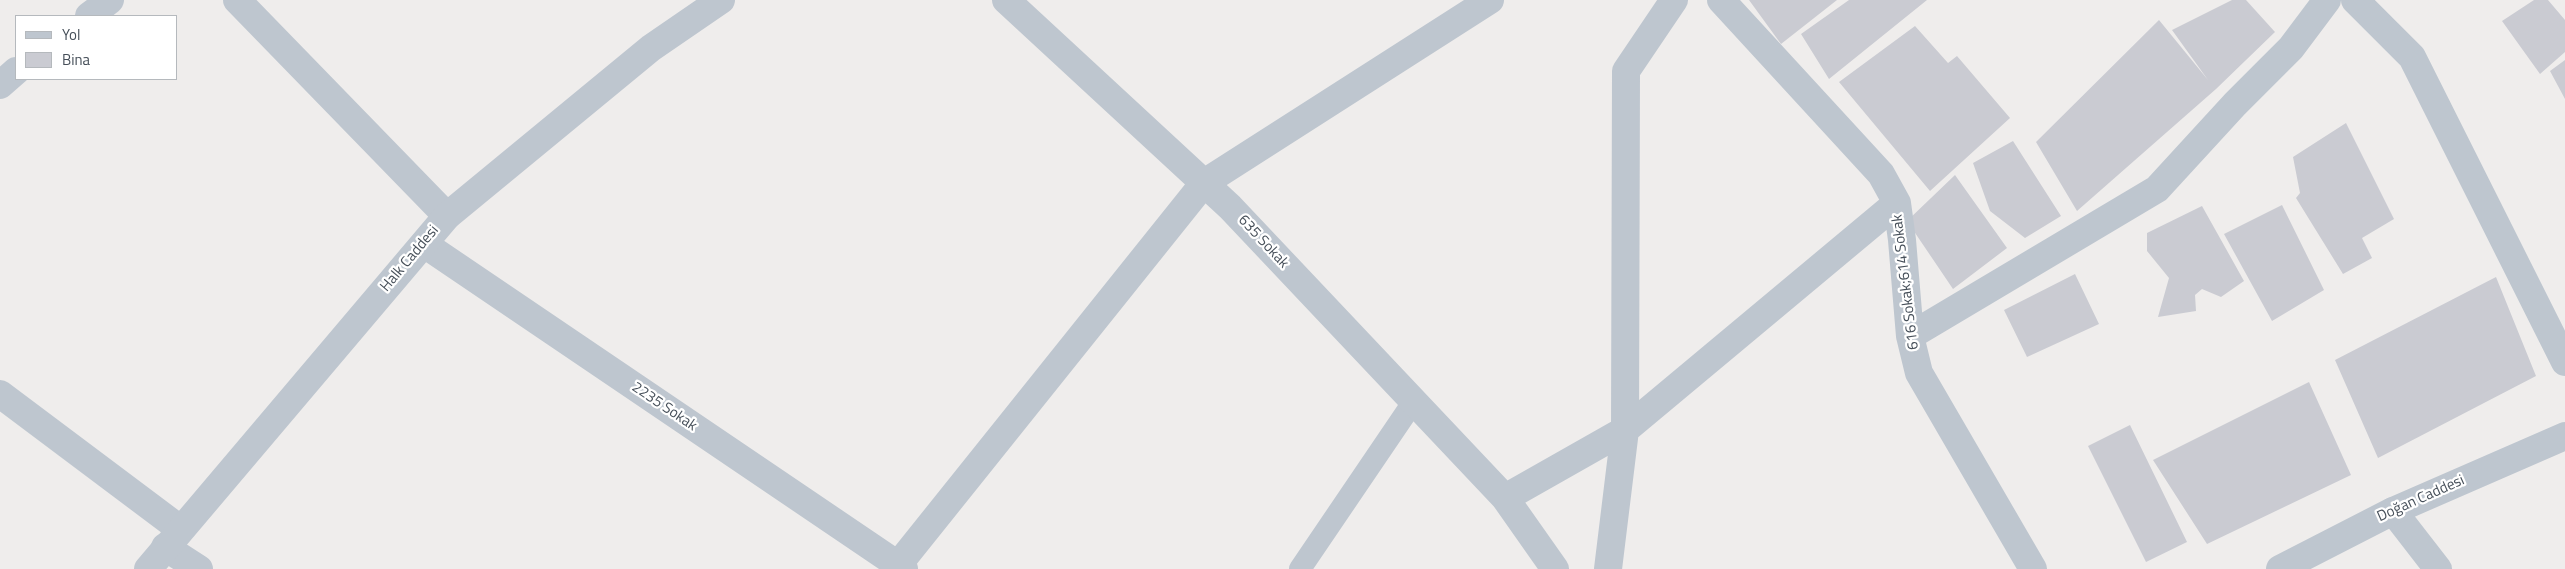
<!DOCTYPE html>
<meta charset="utf-8">
<style>
body{margin:0}
#map{position:relative;width:2565px;height:569px;overflow:hidden;background:#efedec;font-family:"Titillium Web",sans-serif}
canvas{display:block}
.legend{position:absolute;left:15px;top:15px;width:162px;height:65px;box-sizing:border-box;background:#fff;border:1px solid #b5b9bd;margin:0;padding:6px 9px;list-style:none;font-size:15px;color:#464f59}
.legend li{display:flex;align-items:center;gap:10px;height:25px}
.legend b{width:25px;border:1px solid #b5b9bd}
</style>
<div id="map">
<canvas width="2565" height="569"></canvas>
<ul class="legend">
<li><b style="height:6px;background:#bec6cf"></b>Yol</li>
<li><b style="height:14px;background:#cacbd2"></b>Bina</li>
</ul>
</div>
<script>
const ctx = document.querySelector('canvas').getContext('2d');
ctx.lineJoin = 'round';
function paint(path, color) {
  ctx.fillStyle = color;
  ctx.fill(path, 'evenodd');
}
function shape(rows) {
  const path = new Path2D();
  for (const r of rows) {
    path.moveTo(r[0], r[1]);
    for (let i = 2; i < r.length; i += 2) path.lineTo(r[i], r[i + 1]);
  }
  return path;
}
function trace(path, color, width, dash) {
  ctx.strokeStyle = color;
  ctx.lineWidth = width;
  ctx.lineCap = dash ? 'butt' : 'round';
  ctx.setLineDash(dash || []);
  ctx.stroke(path);
}
function drawText(font, color, halo, rows, align = 'center') {
  ctx.font = font + ' "Titillium Web",sans-serif';
  ctx.lineWidth = 4.5;
  ctx.setLineDash([]);
  ctx.textBaseline = 'middle';
  ctx.strokeStyle = halo;
  ctx.fillStyle = color;
  for (const [text, x, y, turn = 0] of rows) {
    ctx.save();
    ctx.translate(x, y);
    ctx.rotate((+turn || 0) * Math.PI / 180);
    ctx.textAlign = isNaN(turn) ? turn : align;
    if (halo) ctx.strokeText(text, 0, 0);
    ctx.fillText(text, 0, 0);
    ctx.restore();
  }
}
paint(shape([
 [1749,0,1837,0,1781,44],
 [1849,0,1927,0,1829,79,1801,34],
 [2232,0,2246,0,2275,32,2216,89,2077,211,2036,142,2159,20,2208,80,2172,30],
 [2534,0,2548,0,2565,20,2565,52,2540,74,2502,21],
 [1915,26,1948,63,1957,56,2010,118,1930,191,1839,82],
 [2565,60,2565,99,2550,71],
 [2346,123,2394,219,2362,238,2372,258,2343,274,2296,198,2300,193,2293,157],
 [2013,141,2061,216,2025,238,1990,211,1973,163],
 [1955,175,2007,248,1953,289,1907,221],
 [2282,205,2324,290,2272,321,2224,234],
 [2202,206,2244,281,2221,297,2202,289,2195,295,2196,311,2158,317,2169,278,2147,251,2147,233],
 [2075,274,2099,324,2027,357,2004,310],
 [2496,277,2536,376,2378,458,2335,360],
 [2309,382,2351,475,2207,544,2153,460],
 [2130,425,2187,542,2146,562,2088,446]
]), '#cacbd2');
trace(shape([
 [1300,569,1414,401]
]), '#bec6cf', 22);
trace(shape([
 [237,0,447,216],
 [1006,0,1230,207,1505,498,1555,569],
 [1721,0,1881,174,1897,203,1902,240,1910,336,1919,373,2033,569],
 [2355,0,2412,57,2565,362],
 [89,16,110,0],
 [0,85,16,71],
 [424,244,904,569],
 [1910,336,2157,189,2235,104,2291,48,2327,0],
 [0,394,180,529],
 [1505,498,1625,430,1897,203],
 [2393,511,2438,569],
 [165,547,199,569],
 [898,565,1204,183,1490,0],
 [1608,569,1625,430,1626,71,1674,0]
]), '#bec6cf', 28);
trace(shape([
 [148,569,447,216,651,48,721,0],
 [2280,569,2393,511,2565,436]
]), '#bec6cf', 28);
drawText('15px', '#464f59', '#fff', [
 ["635 Sokak",1263,242,47],
 ["Halk Caddesi",410,259,-50],
 ["616 Sokak;614 Sokak",1906,282,-97],
 ["2235 Sokak",664,407,34],
 ["Doğan Caddesi",2421,499,-24]
]);
</script>
